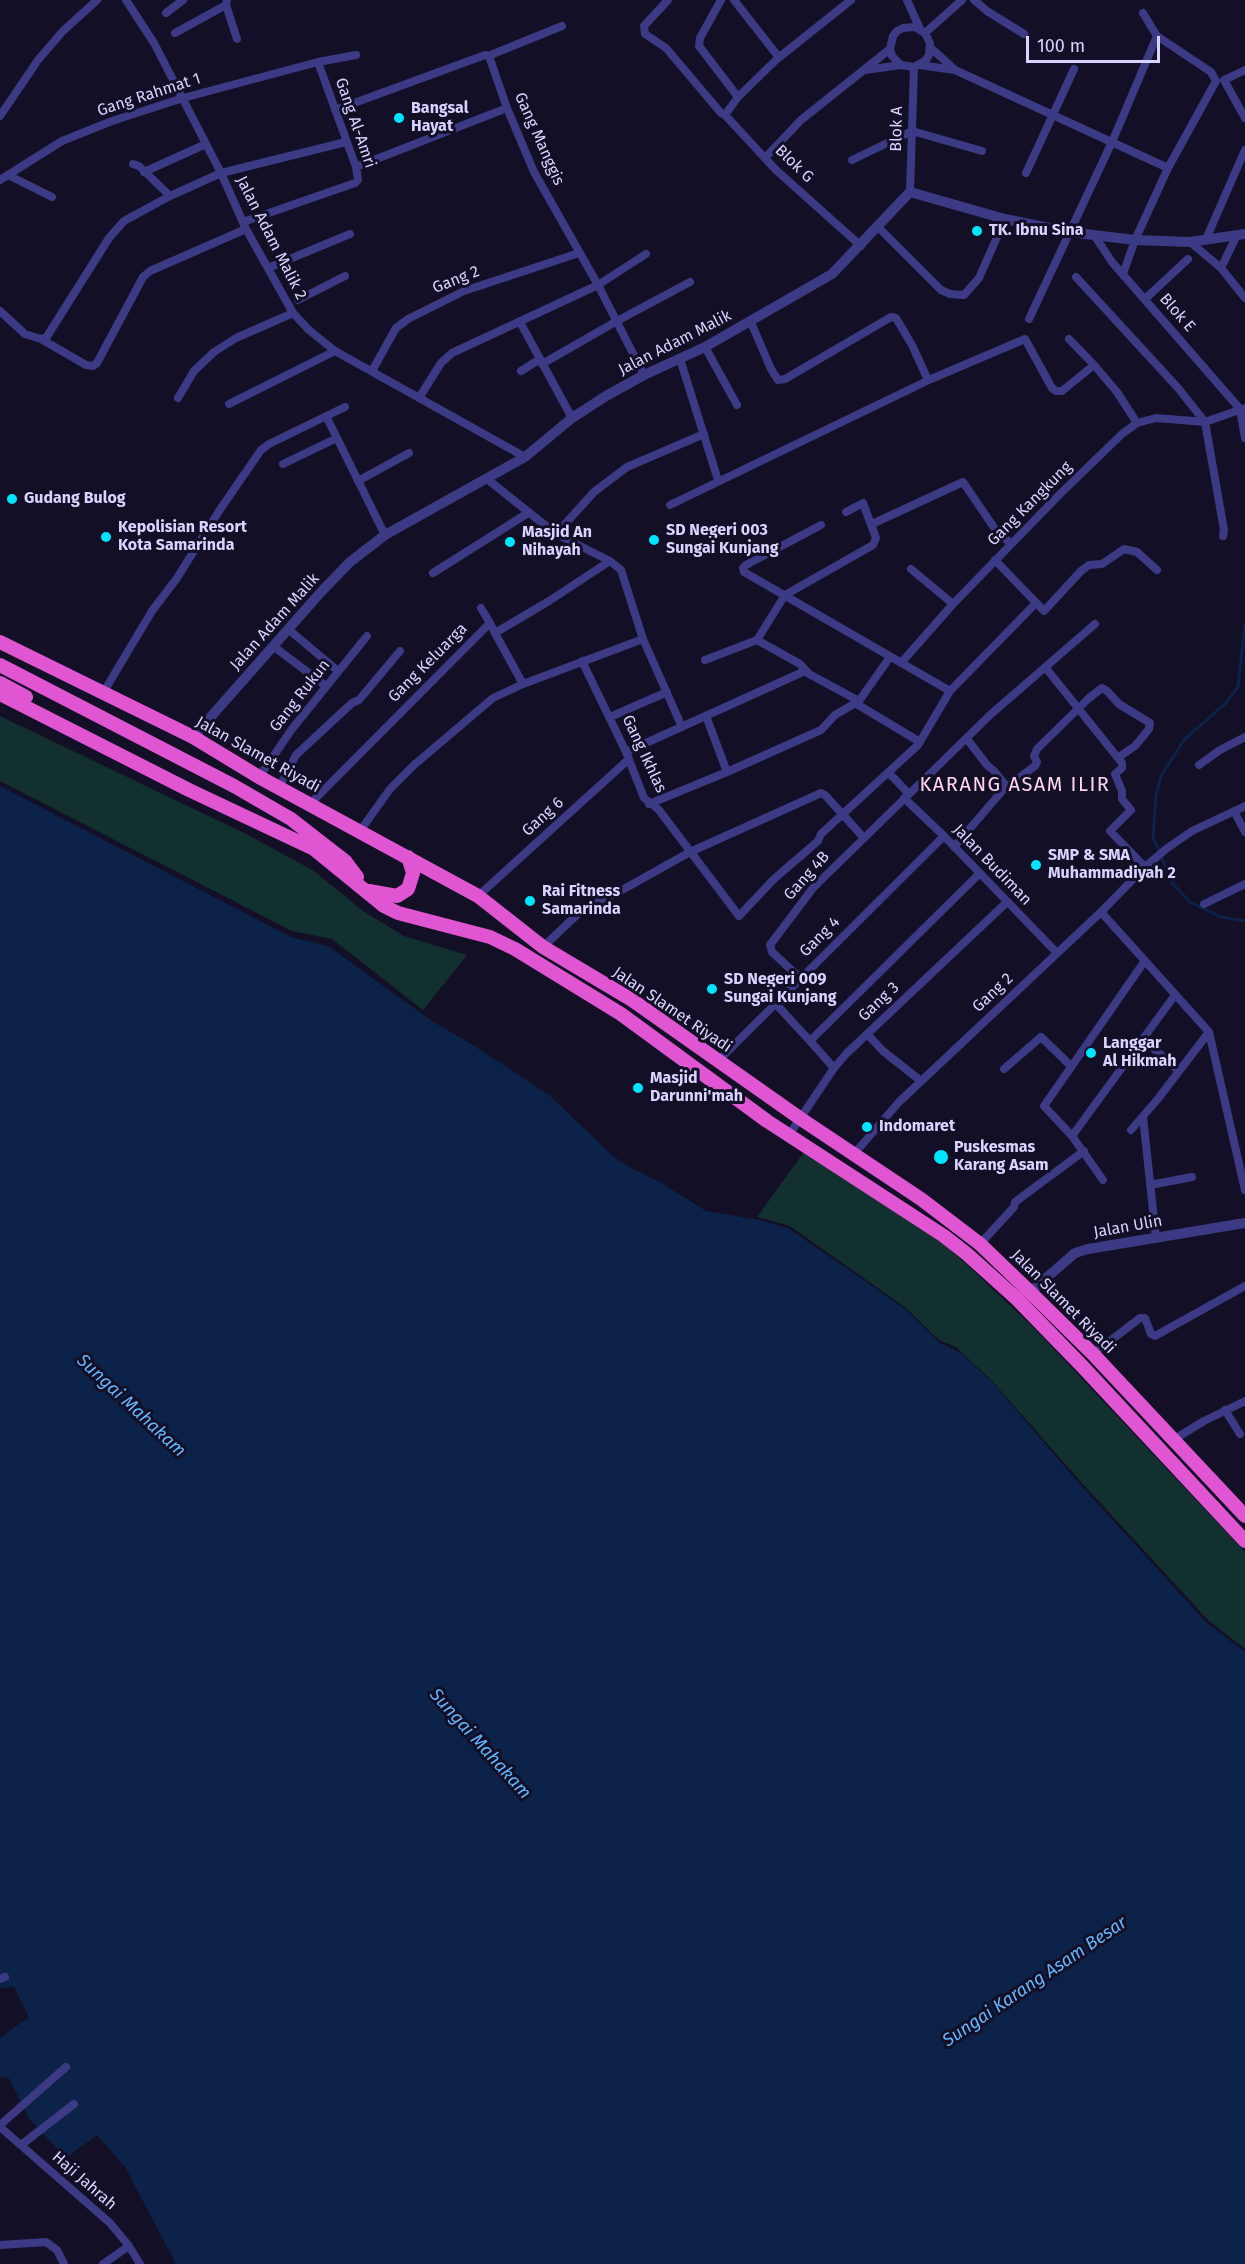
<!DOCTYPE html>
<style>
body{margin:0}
#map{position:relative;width:1245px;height:2264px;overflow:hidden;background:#130f26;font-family:"Fira Sans",sans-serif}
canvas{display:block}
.scale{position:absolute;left:1026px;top:36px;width:134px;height:27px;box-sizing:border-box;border:3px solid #d9d4ff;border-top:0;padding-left:8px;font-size:18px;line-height:21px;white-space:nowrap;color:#d9d4ff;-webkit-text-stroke:4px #130f26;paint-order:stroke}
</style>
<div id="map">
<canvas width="1245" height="2264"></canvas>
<div class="scale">100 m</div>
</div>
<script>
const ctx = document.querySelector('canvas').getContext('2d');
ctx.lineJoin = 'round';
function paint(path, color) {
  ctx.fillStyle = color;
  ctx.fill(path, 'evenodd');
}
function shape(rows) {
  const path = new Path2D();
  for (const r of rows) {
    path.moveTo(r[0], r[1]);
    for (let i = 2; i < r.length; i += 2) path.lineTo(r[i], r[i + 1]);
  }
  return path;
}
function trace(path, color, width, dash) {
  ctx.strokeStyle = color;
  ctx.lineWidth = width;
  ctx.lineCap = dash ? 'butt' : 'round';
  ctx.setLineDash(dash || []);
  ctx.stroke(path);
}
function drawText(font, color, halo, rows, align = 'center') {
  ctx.font = font + ' "Fira Sans",sans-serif';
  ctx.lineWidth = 6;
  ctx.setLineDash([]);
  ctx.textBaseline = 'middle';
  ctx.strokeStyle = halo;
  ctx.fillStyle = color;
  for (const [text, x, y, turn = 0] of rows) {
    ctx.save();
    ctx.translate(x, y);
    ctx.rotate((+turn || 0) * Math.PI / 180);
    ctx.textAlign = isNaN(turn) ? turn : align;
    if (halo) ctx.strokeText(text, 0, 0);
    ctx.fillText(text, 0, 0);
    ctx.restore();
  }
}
paint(shape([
 [0,716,246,834,314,871,363,911,404,936,467,955,423,1010,332,939,292,931,0,781],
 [804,1152,946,1245,1035,1329,1245,1552,1245,1649,1208,1620,1081,1482,993,1382,956,1347,939,1340,906,1308,790,1226,757,1217]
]), '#12302f');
paint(shape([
 [0,786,291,937,328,946,432,1021,473,1045,549,1095,613,1156,627,1166,660,1182,706,1211,759,1220,788,1228,851,1271,905,1309,940,1343,961,1353,992,1382,1077,1481,1206,1622,1245,1652,1245,2264,176,2264,125,2167,97,2135,66,2158,30,2120,8,2077,0,2078,0,2038,29,2017,14,1987,0,1988]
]), '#0c2248');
trace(shape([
 [1245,625,1238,687,1226,703,1184,740,1161,776,1156,795,1153,837,1173,884,1190,902,1221,917,1245,921]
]), '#0c2248', 3);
trace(shape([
 [126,0,154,43,221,173,246,229,293,313,309,330,335,351,525,457],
 [227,0,226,5,237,39],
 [668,0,644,26,645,34,666,48,721,113,725,115,776,170,861,246],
 [721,0,700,38,699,46,738,97],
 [907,0,920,29],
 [974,0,987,11,1024,34],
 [166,13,183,0],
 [175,33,226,5],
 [925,33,962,0],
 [931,48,955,70,1168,168],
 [488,56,562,26],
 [777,59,851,0],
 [920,65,954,70],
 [865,70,901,65],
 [1245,70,1224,80,1245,118],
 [335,110,485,55,489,56,507,108,534,172,598,285,644,375],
 [725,115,738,97,777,59,777,55,734,0],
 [0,116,38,60,63,31,97,0],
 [765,158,801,120,890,49,893,36,897,31,903,28,915,27,925,33,930,43,929,55,925,61,914,67,901,65,892,56,890,49],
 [852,160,912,131,982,151],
 [133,164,139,166,170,196],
 [356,167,507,108],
 [144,172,206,144],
 [1026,173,1074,69],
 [8,175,52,197],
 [0,180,62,141,112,121,183,98,318,62,356,55],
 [910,192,914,67],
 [243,222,355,183,358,180,356,167,318,62],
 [878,227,941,290,950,294,964,295,979,278,1005,219],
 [1094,235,1112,262,1240,409,1245,438],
 [1206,239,1245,150],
 [1190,242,1221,268,1245,298],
 [268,268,350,234],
 [1221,268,1236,237],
 [1123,274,1135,240,1168,168,1216,81,1211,72,1157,36,1143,13],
 [1076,277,1178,388,1205,422,1224,530,1223,536],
 [1145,299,1188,259],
 [298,300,345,276],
 [0,311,25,334,41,339,46,338,109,238,124,221,170,196,221,173,346,142],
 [1029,319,1112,142,1157,36],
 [750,320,771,369,778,380,785,379,891,317,896,318,912,345,928,380],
 [520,322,572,418],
 [41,339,86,365,93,366,97,363,143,277,150,271,246,229],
 [1069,339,1094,365],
 [705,347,737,405],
 [680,359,718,480],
 [542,364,617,321,690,282],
 [372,371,396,328,408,319,464,291,579,253],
 [521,371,540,359],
 [178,398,194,371,214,352,236,338,293,313],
 [419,398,441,363,452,353,598,285,646,254],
 [229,404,335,351],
 [326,416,385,535],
 [283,464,337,438],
 [487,479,556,534,610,561,621,570,643,639,682,727],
 [358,481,409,453],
 [670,505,931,379,1025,339,1052,388,1056,391,1062,391,1094,365,1117,392,1137,423],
 [872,524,963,482,995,529,1011,544],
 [556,534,594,492,627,467,704,434],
 [995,560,1044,611,1081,571,1089,565,1102,564,1124,549,1137,552,1157,570],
 [911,569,953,604],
 [433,573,528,513],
 [481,608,490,623],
 [288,629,338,671],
 [495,633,523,684],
 [757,640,785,595,873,545,876,538,863,503,846,512],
 [273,646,326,686],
 [705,660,757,640,800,664,809,674,859,701],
 [582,661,626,752,644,798,659,810,739,916,774,879,818,841,821,834,918,745,950,691,744,572,743,568,746,565,821,525],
 [901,663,953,604,1060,494,1122,434,1137,423,1156,418,1205,422,1245,408],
 [1045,667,1122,763,1122,768,1115,774,1122,791,1122,799,1131,810,1110,831,1145,867],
 [950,691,1035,604],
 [103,693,152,611,177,578,219,511,261,450,269,444,345,407],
 [855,703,920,742],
 [706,716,727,772],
 [610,717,667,692],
 [967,739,987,765,994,771,1007,787],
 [626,752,805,671],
 [1199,765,1220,750,1245,737],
 [889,773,909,794],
 [259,777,292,729,367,636],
 [279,788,296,755,352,703,359,700,400,651],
 [904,798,944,836,1057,953],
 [310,804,490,623,495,633,549,601,610,561],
 [649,804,727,772,821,730,835,715,859,701,890,657],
 [1234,811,1245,832],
 [360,831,390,789,414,765,493,698,523,684,643,639],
 [954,847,1003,790,1035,766,1037,762,1034,756,1037,749,1089,698,1102,688,1107,691,1119,704,1150,723,1149,729,1135,746,1119,757],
 [478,896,629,759],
 [1204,904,1245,884],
 [1101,912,1209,1032,1245,1190],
 [543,947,582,910,615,894,690,852,821,793,825,795,864,838],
 [800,978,772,952,770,945,813,888,990,715,1095,624],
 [775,1003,810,1041],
 [867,1034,883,1051,921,1081],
 [1143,1039,1179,1071],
 [718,1061,944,836],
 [834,1068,810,1041,979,874],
 [1004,1069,1041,1037,1071,1066],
 [1143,1117,1156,1238],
 [1131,1130,1157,1100,1209,1032],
 [789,1135,834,1068,847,1053,1006,903],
 [1072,1136,1175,995],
 [854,1154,899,1102,1101,912,1145,867,1166,849,1192,831,1245,806],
 [1103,1180,1072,1136,1044,1106,1144,962],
 [1150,1185,1192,1177],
 [980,1244,1014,1207,1015,1202,1084,1151],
 [1093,1354,1140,1318,1145,1318,1151,1334,1155,1336,1245,1286],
 [1225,1410,1240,1434],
 [1173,1440,1204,1421,1245,1401],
 [0,1979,5,1977],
 [0,2125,66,2067],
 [0,2127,110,2223,129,2246,140,2264],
 [21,2145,74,2104],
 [0,2245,46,2242,57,2250,64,2264],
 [103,2264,129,2246]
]), '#3d3a85', 8);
trace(shape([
 [193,737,321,592,350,562,385,535,525,457,572,418,606,396,644,375,705,347,832,274,910,192,1005,219,1069,232,1135,240,1190,242,1245,234],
 [1030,1292,1075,1253,1088,1249,1245,1223]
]), '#3d3a85', 10);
trace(shape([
 [0,642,193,737,259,777,478,896,543,947,632,1000,801,1119,921,1199,980,1244,1030,1292,1093,1354,1245,1516],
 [0,665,234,786,291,819,345,861,357,877],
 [0,683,26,697],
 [0,694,189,790,314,849,384,906,398,913,490,937,515,949,621,1014,767,1121,944,1236,967,1254,1017,1299,1083,1367,1245,1541],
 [369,891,397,896,408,889,413,873,408,857]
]), '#e055d1', 14);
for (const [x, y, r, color] of [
 [399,118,6,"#00e5ff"],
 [977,231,6,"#00e5ff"],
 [12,499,6,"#00e5ff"],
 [106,537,6,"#00e5ff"],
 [654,540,6,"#00e5ff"],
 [510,542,6,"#00e5ff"],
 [1036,865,6,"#00e5ff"],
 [530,901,6,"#00e5ff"],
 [712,989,6,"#00e5ff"],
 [1091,1053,6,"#00e5ff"],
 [638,1088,6,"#00e5ff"],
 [867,1127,6,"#00e5ff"],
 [941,1157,8,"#00e5ff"]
]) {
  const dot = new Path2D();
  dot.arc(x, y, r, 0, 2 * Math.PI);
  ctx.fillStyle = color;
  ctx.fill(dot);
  trace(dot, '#130f26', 2);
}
drawText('16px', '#d9d4ff', '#130f26', [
 ["Gang Rahmat 1",149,95,-18],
 ["Gang Al-Amri",355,123,71],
 ["Blok A",897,129,-89],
 ["Gang Manggis",539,139,66],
 ["Blok G",794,164,44],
 ["Jalan Adam Malik 2",271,238,63],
 ["Gang 2",456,280,-22],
 ["Blok E",1177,313,49],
 ["Jalan Adam Malik",675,343,-27],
 ["Gang Kangkung",1030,504,-45],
 ["Jalan Adam Malik",275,622,-48],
 ["Gang Keluarga",428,663,-45],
 ["Gang Rukun",300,696,-52],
 ["Gang Ikhlas",644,754,65],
 ["Jalan Slamet Riyadi",258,755,29],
 ["Gang 6",543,817,-42],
 ["Jalan Budiman",992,865,46],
 ["Gang 4B",807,876,-48],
 ["Gang 4",820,937,-45],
 ["Gang 2",993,993,-43],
 ["Gang 3",879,1002,-43],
 ["Jalan Slamet Riyadi",672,1010,34],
 ["Jalan Ulin",1128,1227,-10],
 ["Jalan Slamet Riyadi",1063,1302,45],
 ["Haji Jahrah",84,2181,41]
]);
drawText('bold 16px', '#d9d4ff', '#130f26', [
 ["Bangsal",411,109],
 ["Hayat",411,127],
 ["TK. Ibnu Sina",989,231],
 ["Gudang Bulog",24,499],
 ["Kepolisian Resort",118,528],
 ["Kota Samarinda",118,546],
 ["SD Negeri 003",666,531],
 ["Sungai Kunjang",666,549],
 ["Masjid An",522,533],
 ["Nihayah",522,551],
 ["SMP & SMA",1048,856],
 ["Muhammadiyah 2",1048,874],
 ["Rai Fitness",542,892],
 ["Samarinda",542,910],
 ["SD Negeri 009",724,980],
 ["Sungai Kunjang",724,998],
 ["Langgar",1103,1044],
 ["Al Hikmah",1103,1062],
 ["Masjid",650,1079],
 ["Darunni'mah",650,1097],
 ["Indomaret",879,1127],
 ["Puskesmas",954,1148],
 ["Karang Asam",954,1166]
], 'left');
drawText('italic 18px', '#62b6ff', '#130f26', [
 ["Sungai Mahakam",131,1406,43],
 ["Sungai Mahakam",480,1744,48],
 ["Sungai Karang Asam Besar",1035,1982,-34]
]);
ctx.letterSpacing = '1.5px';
drawText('20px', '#ffd6f0', '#130f26', [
 ["KARANG ASAM ILIR",1015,785]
]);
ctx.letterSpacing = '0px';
</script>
